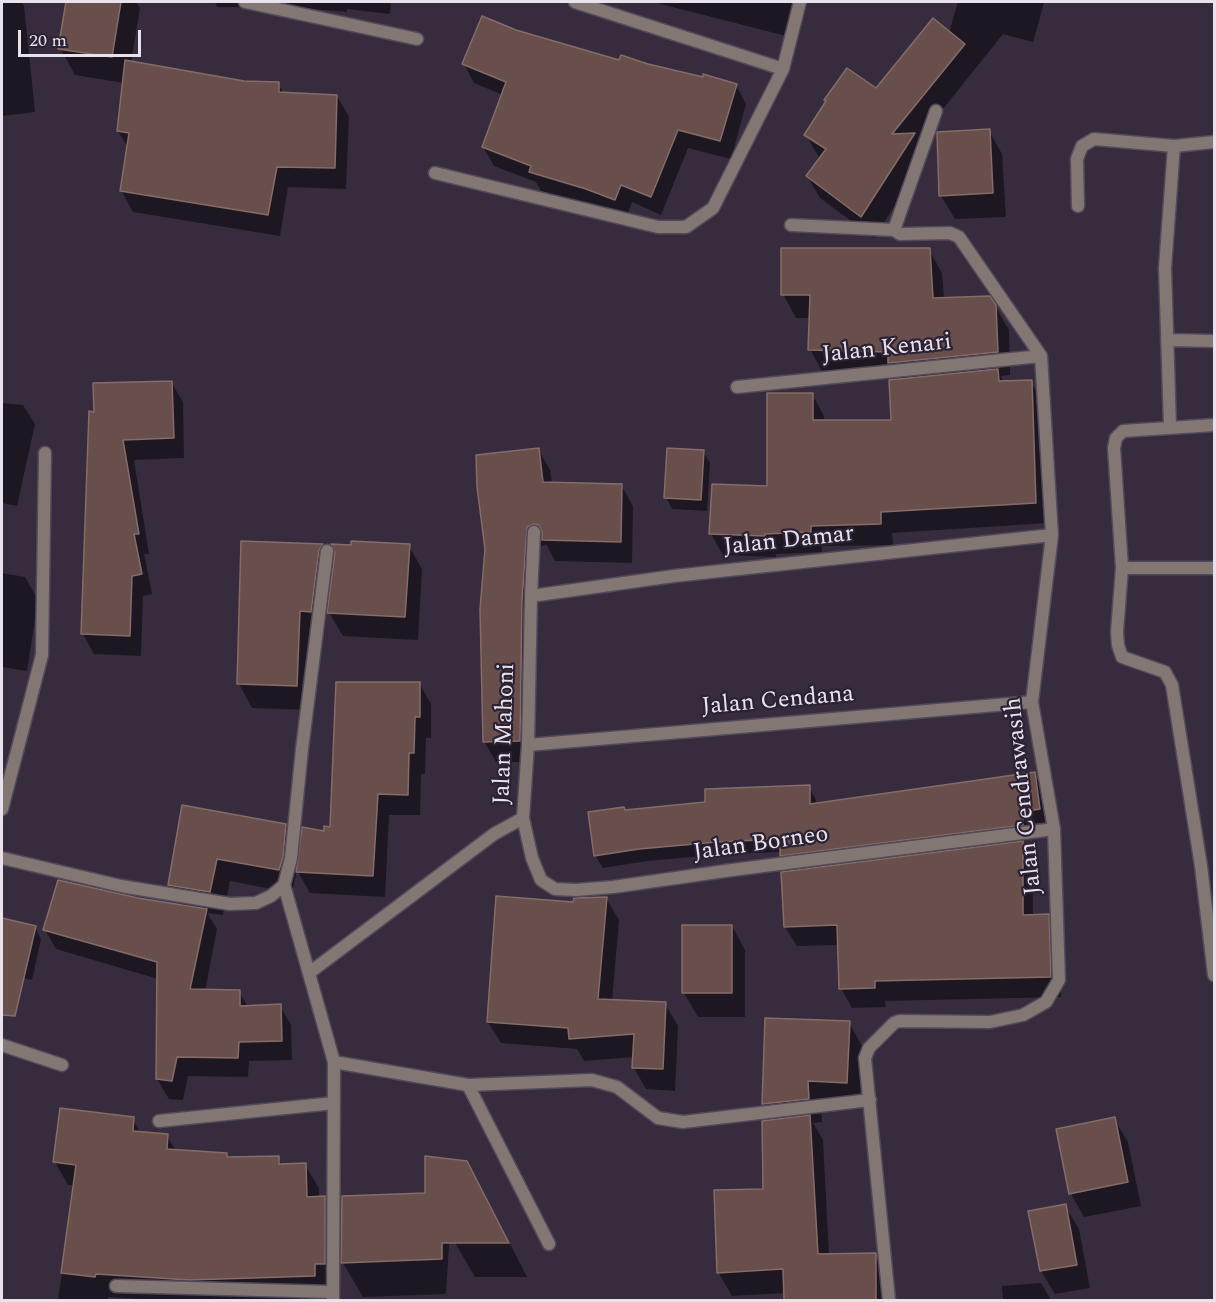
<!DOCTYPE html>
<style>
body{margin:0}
#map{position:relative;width:1216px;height:1302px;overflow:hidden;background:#362c3e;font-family:Spectral,serif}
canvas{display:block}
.frame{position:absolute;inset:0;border:3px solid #e8e2ed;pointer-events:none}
.scale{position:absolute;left:18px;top:30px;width:123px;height:27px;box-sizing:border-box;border:3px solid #e8e2ed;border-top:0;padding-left:8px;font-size:18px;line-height:21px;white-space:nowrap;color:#e8e2ed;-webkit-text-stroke:4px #2c2234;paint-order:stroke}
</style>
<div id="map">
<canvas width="1216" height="1302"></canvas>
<div class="frame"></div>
<div class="scale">20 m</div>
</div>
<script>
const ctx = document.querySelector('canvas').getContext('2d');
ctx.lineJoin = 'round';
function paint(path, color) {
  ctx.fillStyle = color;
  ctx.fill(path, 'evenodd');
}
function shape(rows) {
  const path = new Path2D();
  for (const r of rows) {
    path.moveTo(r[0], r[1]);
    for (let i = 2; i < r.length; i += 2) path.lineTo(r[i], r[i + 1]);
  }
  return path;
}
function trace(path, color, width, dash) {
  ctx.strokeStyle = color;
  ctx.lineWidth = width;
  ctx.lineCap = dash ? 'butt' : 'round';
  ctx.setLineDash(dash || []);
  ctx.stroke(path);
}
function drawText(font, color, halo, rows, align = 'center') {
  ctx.font = font + ' Spectral,serif';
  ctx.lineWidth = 4.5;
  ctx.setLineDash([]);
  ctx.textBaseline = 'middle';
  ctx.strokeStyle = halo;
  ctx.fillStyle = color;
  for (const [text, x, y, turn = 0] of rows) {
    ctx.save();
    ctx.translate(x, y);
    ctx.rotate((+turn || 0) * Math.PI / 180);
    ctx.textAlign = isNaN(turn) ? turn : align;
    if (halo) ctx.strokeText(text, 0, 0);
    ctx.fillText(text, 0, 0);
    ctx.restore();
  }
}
paint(shape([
 [2,2,22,2,24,6,35,112,2,116],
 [67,2,136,2,140,8,131,63,244,83,278,83,284,94,337,96,349,117,346,189,288,187,280,236,133,212,121,190,128,148,118,131,124,83,75,75,60,48],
 [215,2,391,2,390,14,347,9,347,12,300,8,217,7],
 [653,2,808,2,798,39],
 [958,2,1043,2,1044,3,1033,42,1003,34,918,140,927,156,874,238,820,198,807,176,820,159,806,135,877,90,949,33],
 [516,31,620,62,647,65,736,85,746,104,731,159,688,148,661,215,632,202,626,218,598,207,541,191,536,182,494,166,483,147,503,95,474,83,464,64],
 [989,131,1002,154,1006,217,955,219,941,196],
 [929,250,942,273,944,299,995,306,1009,330,1010,375,1001,376,1004,383,1031,382,1043,403,1048,523,892,533,893,545,822,546,822,552,776,554,776,557,723,555,711,534,768,487,812,394,824,416,824,421,893,421,900,380,897,375,823,373,810,349,811,318,796,318,783,294],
 [171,382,183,402,184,458,134,460,149,554,144,554,152,594,143,596,141,656,94,654,83,634,95,414],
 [2,403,23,405,35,424,17,506,2,503],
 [538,449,550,470,552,483,621,485,633,506,632,563,555,561,546,544,539,548,531,762,496,762,484,741],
 [703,451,710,463,707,511,672,509,666,497],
 [243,543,322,545,335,567,409,546,422,569,418,640,343,636,327,609,324,635,313,634,310,710,252,708,239,684],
 [2,573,25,577,38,600,27,671,2,667],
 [419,683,431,704,431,738,426,738,425,774,421,774,420,815,389,815,385,897,310,893,297,870,292,893,230,881,223,915,207,913,217,929,205,991,239,992,248,1007,280,1006,291,1025,292,1060,249,1061,248,1077,188,1076,183,1100,169,1099,157,1079,158,979,56,949,45,930,137,900,182,906,170,885,184,807,285,825,300,852,331,828],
 [1034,774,1042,787,1047,822,1029,824,1029,837,789,868,782,852,725,854,647,861,603,868,595,855,625,811,707,804,809,787,816,800,816,805],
 [1022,843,1033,862,1033,916,1048,915,1059,935,1061,997,885,1001,886,1007,852,1008,841,988,840,945,797,946,785,927],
 [606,898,619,920,612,1001,665,1004,678,1026,675,1091,646,1089,634,1068,634,1057,584,1061,577,1049,501,1043,488,1022,575,903],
 [2,919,35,927,41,939,32,980,2,973],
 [684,926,732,926,745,950,745,1017,698,1017,684,993],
 [766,1019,849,1022,862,1046,860,1106,821,1104,822,1122,813,1123,823,1140,829,1255,875,1255,889,1278,889,1300,785,1300,785,1293,732,1296,718,1272,765,1190,774,1121,764,1104],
 [132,1118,141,1134,167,1136,176,1151,226,1155,229,1159,278,1157,282,1165,305,1165,319,1188,319,1198,324,1198,338,1221,327,1299,155,1300,108,1297,108,1300,58,1300,75,1185,68,1185,55,1162],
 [1114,1119,1128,1142,1141,1206,1084,1217,1071,1194,1058,1131],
 [466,1163,486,1197,527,1277,475,1277,455,1243],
 [1065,1206,1079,1229,1090,1288,1055,1294,1041,1271,1030,1212],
 [450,1229,446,1294,363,1297,343,1263],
 [1041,1283,1051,1300,994,1300,1003,1300,1002,1286]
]), '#0007');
const building = shape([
 [66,2,121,2,112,57,58,49,66,2],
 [482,16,516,30,619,60,621,55,648,64,703,77,703,74,737,84,720,141,678,130,651,197,621,185,615,200,586,189,529,172,531,166,482,147,506,82,462,64,482,16],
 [933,18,965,44,892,134,915,133,861,217,806,176,826,149,804,135,826,101,824,100,847,68,876,88,933,18],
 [125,60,244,81,279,82,279,92,337,95,335,168,277,167,268,215,120,191,129,133,117,131,125,60],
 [990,129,993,193,939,196,937,132,990,129],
 [781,248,930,248,933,298,990,296,996,305,998,352,888,363,888,352,808,350,810,295,781,295,781,248],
 [998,369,999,381,1032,380,1036,503,881,512,881,524,811,526,811,532,765,534,765,536,709,534,712,484,767,486,767,393,813,393,813,420,891,420,889,380,998,369],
 [172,381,174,438,123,440,139,534,134,534,142,574,132,576,130,636,81,634,89,411,94,412,93,383,172,381],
 [539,448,543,482,622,484,621,542,542,540,542,532,539,525,534,524,527,527,522,601,520,741,483,742,480,609,485,549,477,487,476,455,539,448],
 [667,448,704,450,701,500,664,498,667,448],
 [241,541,323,544,319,550,311,612,300,611,297,686,237,684,241,541],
 [351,541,410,544,405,617,327,613,335,552,331,544,351,545,351,541],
 [336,682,420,682,420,717,415,717,414,753,409,753,408,795,378,794,373,876,296,872,302,827,324,831,324,826,330,827,336,682],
 [1035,772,1040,809,1023,812,1023,825,780,856,780,839,717,842,639,849,594,856,588,812,624,807,625,810,705,802,705,789,810,785,810,804,1035,772],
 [182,805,286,824,283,857,279,870,217,859,210,892,168,885,182,805],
 [1023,841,1023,915,1049,914,1051,977,875,981,875,988,839,989,837,925,784,927,781,872,1023,841],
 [58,880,138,898,207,909,190,989,240,990,240,1006,281,1004,282,1041,239,1042,238,1058,177,1057,172,1081,156,1079,157,962,43,930,58,880],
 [496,896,573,902,574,898,607,897,598,999,666,1002,663,1069,632,1068,634,1034,569,1039,568,1028,487,1022,496,896],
 [2,918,36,926,15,1016,2,1015,2,918],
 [682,925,732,925,732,993,682,993,682,925],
 [765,1018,850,1021,847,1083,808,1081,809,1099,762,1104,765,1018],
 [60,1108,134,1117,133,1131,168,1134,167,1149,227,1153,227,1157,279,1156,279,1164,306,1163,307,1197,325,1196,325,1264,315,1264,315,1276,189,1280,96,1274,95,1277,61,1273,76,1165,53,1162,60,1108],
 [810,1115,818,1254,876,1253,876,1300,784,1300,783,1269,717,1273,714,1190,763,1189,762,1121,810,1115],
 [1115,1117,1128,1182,1069,1194,1056,1129,1115,1117],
 [425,1156,467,1161,509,1243,442,1243,442,1259,341,1263,342,1196,425,1193,425,1156],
 [1066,1204,1077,1265,1040,1271,1028,1211,1066,1204]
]);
paint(building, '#684f4b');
trace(building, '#866c68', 1.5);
const street = shape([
 [245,2,417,39],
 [575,2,783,69],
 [435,173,658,227,686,227,713,208,783,69,800,2],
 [1078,206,1077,159,1082,146,1094,139,1174,146,1214,142],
 [791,225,894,230],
 [1167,340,1214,341],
 [737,387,1041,356],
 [1214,425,1123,431,1116,438,1114,448,1122,568,1117,632,1118,645,1122,657,1165,672,1172,685,1201,866,1214,975],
 [1170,427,1165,268,1174,146],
 [534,532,531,596,528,745,523,818,532,858,541,880,555,889,576,890,613,887,732,870,1054,829],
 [1122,568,1214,568],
 [531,596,674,576,1052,535],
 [528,745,1032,702],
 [2,809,42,655,45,453],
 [2,858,121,886,230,904,256,903,271,896,284,885,291,858,302,749,327,551],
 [284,885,334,1062,333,1300],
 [309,973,494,834,523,818],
 [2,1045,62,1065],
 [334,1062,468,1085,592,1080,617,1087,658,1118,683,1122,870,1100],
 [468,1085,549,1244],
 [159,1121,334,1103],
 [116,1286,333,1292],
 [889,1300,865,1058,869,1048,894,1023,899,1021,990,1022,1023,1015,1046,1002,1059,980,1054,829,1032,702,1052,535,1041,356,959,237,950,233,900,234,894,230,936,111]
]);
trace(street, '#52495a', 15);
trace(street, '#827773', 12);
drawText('24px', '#e8e2ed', '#2c2234', [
 ["Jalan Kenari",887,350,-6],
 ["Jalan Damar",789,542,-6],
 ["Jalan Cendana",778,702,-5],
 ["Jalan Mahoni",506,734,-88],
 ["Jalan Cendrawasih",1025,796,-96],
 ["Jalan Borneo",761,845,-8]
]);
</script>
